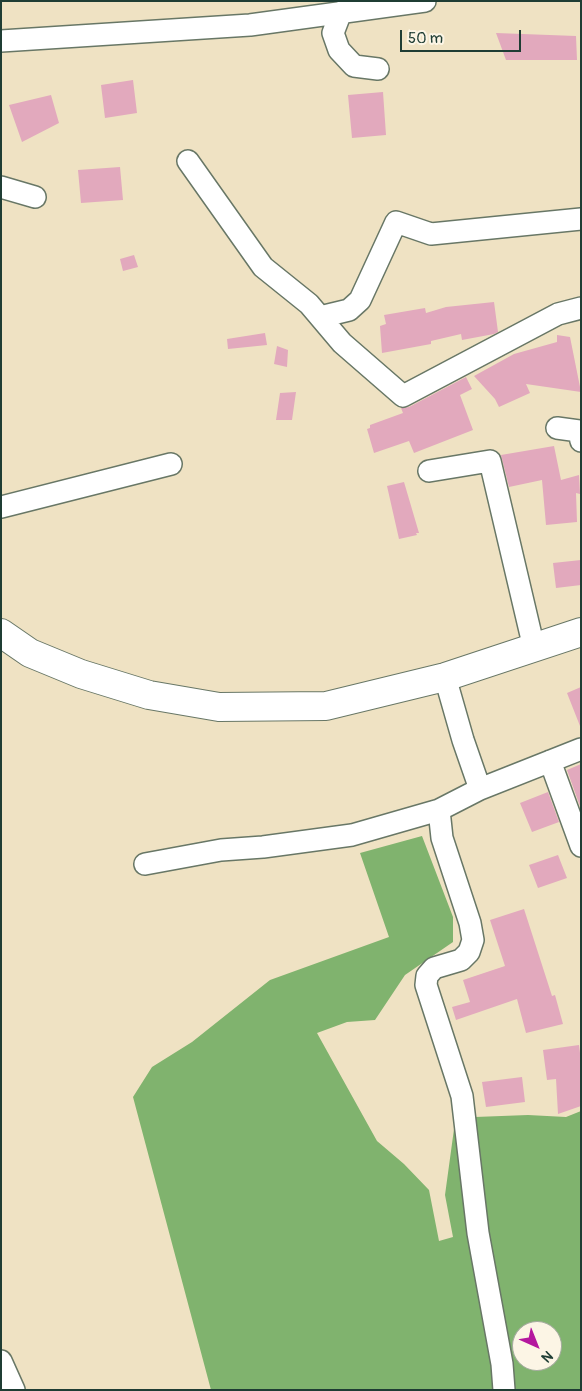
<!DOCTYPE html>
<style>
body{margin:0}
#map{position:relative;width:582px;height:1391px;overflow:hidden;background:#efe2c3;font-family:Pangolin,sans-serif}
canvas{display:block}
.frame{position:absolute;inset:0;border:2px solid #1f3d34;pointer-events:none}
.north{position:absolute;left:512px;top:1321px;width:50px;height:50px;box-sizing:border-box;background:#fcf5e5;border:1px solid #a4ab9e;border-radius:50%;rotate:136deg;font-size:14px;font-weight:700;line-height:20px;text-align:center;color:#1f3d34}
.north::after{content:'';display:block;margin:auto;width:18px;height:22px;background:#b5179e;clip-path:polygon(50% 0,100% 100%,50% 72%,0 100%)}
.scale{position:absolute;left:400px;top:30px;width:121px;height:22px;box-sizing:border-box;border:2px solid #1f3d34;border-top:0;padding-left:6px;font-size:15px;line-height:18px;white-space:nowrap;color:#1f3d34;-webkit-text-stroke:4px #fcf5e5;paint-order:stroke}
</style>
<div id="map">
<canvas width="582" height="1391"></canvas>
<div class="frame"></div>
<div class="north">N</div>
<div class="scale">50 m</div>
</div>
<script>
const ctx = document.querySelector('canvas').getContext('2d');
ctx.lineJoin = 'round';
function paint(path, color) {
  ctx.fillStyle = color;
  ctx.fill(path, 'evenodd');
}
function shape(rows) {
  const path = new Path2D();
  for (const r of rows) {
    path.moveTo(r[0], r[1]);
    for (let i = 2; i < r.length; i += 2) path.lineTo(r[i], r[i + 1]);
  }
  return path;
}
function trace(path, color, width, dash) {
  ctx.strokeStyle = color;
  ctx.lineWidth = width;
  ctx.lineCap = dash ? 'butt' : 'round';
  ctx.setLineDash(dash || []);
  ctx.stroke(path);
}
paint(shape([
 [422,836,453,917,453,942,405,975,375,1020,347,1022,317,1033,377,1141,404,1164,429,1190,439,1241,453,1237,445,1195,454,1129,475,1117,528,1115,566,1117,581,1111,581,1390,211,1390,133,1097,152,1067,192,1042,270,980,389,937,360,853],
 [522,1331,552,1331,552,1361,522,1361]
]), '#80b36e');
paint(shape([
 [496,33,576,36,577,60,506,60],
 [133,80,137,113,105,118,101,85],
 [383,92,386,135,352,138,348,95],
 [51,95,59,123,22,142,9,105],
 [120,167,123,200,81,203,78,170],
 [134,255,138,267,123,271,120,259],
 [494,302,498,332,494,334,462,340,461,334,431,341,431,344,382,353,380,326,386,324,384,315,425,308,426,313,446,307],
 [265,333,267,345,228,349,227,339],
 [557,335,570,337,581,392,526,384,530,393,499,407,495,399,474,376,514,354,557,342],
 [277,346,288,350,287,367,274,364],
 [466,377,472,389,460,395,473,430,414,453,409,441,374,453,367,429,370,428,370,425,403,413,401,408,409,407],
 [296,392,292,420,276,420,280,393],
 [554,446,561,480,579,475,580,494,576,493,577,522,546,525,542,480,509,487,501,455],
 [404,482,419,533,416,533,417,535,399,539,387,486],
 [581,560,581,585,556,588,553,563],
 [581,687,581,726,580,726,567,693],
 [581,764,581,809,567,770],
 [548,792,559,822,532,832,520,803],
 [558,855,567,878,538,888,529,865],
 [524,909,552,996,555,995,563,1024,526,1033,517,999,456,1020,452,1007,470,1002,463,980,505,966,490,920],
 [579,1045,581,1061,581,1106,558,1114,556,1079,547,1080,543,1050],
 [522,1077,525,1102,486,1107,482,1082]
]), '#e2a9bd');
const minor = shape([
 [341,12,333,33,339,50,354,66,378,69],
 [1,41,250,25,425,1],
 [188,161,263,267,309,304,342,343,403,396,558,314,581,308],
 [1,187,35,197],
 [320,317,349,310,360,300,396,222,431,234,581,219],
 [557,428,579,431,581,441],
 [429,471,490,461,534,648],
 [1,507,171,464],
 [445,677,463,740,480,789],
 [550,761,581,846],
 [439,810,442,838,470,923,473,940,469,952,461,960,434,968,427,976,426,985,462,1096,478,1233,502,1364,504,1390],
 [145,864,221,850,263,847,352,835,439,810,480,789,581,749],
 [1,1361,14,1390]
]);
const major = shape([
 [1,633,30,653,81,674,149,695,219,707,326,706,445,677,581,632]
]);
trace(minor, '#687766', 24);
trace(major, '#687766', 30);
trace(minor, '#fff', 21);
trace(major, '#fff', 28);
</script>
